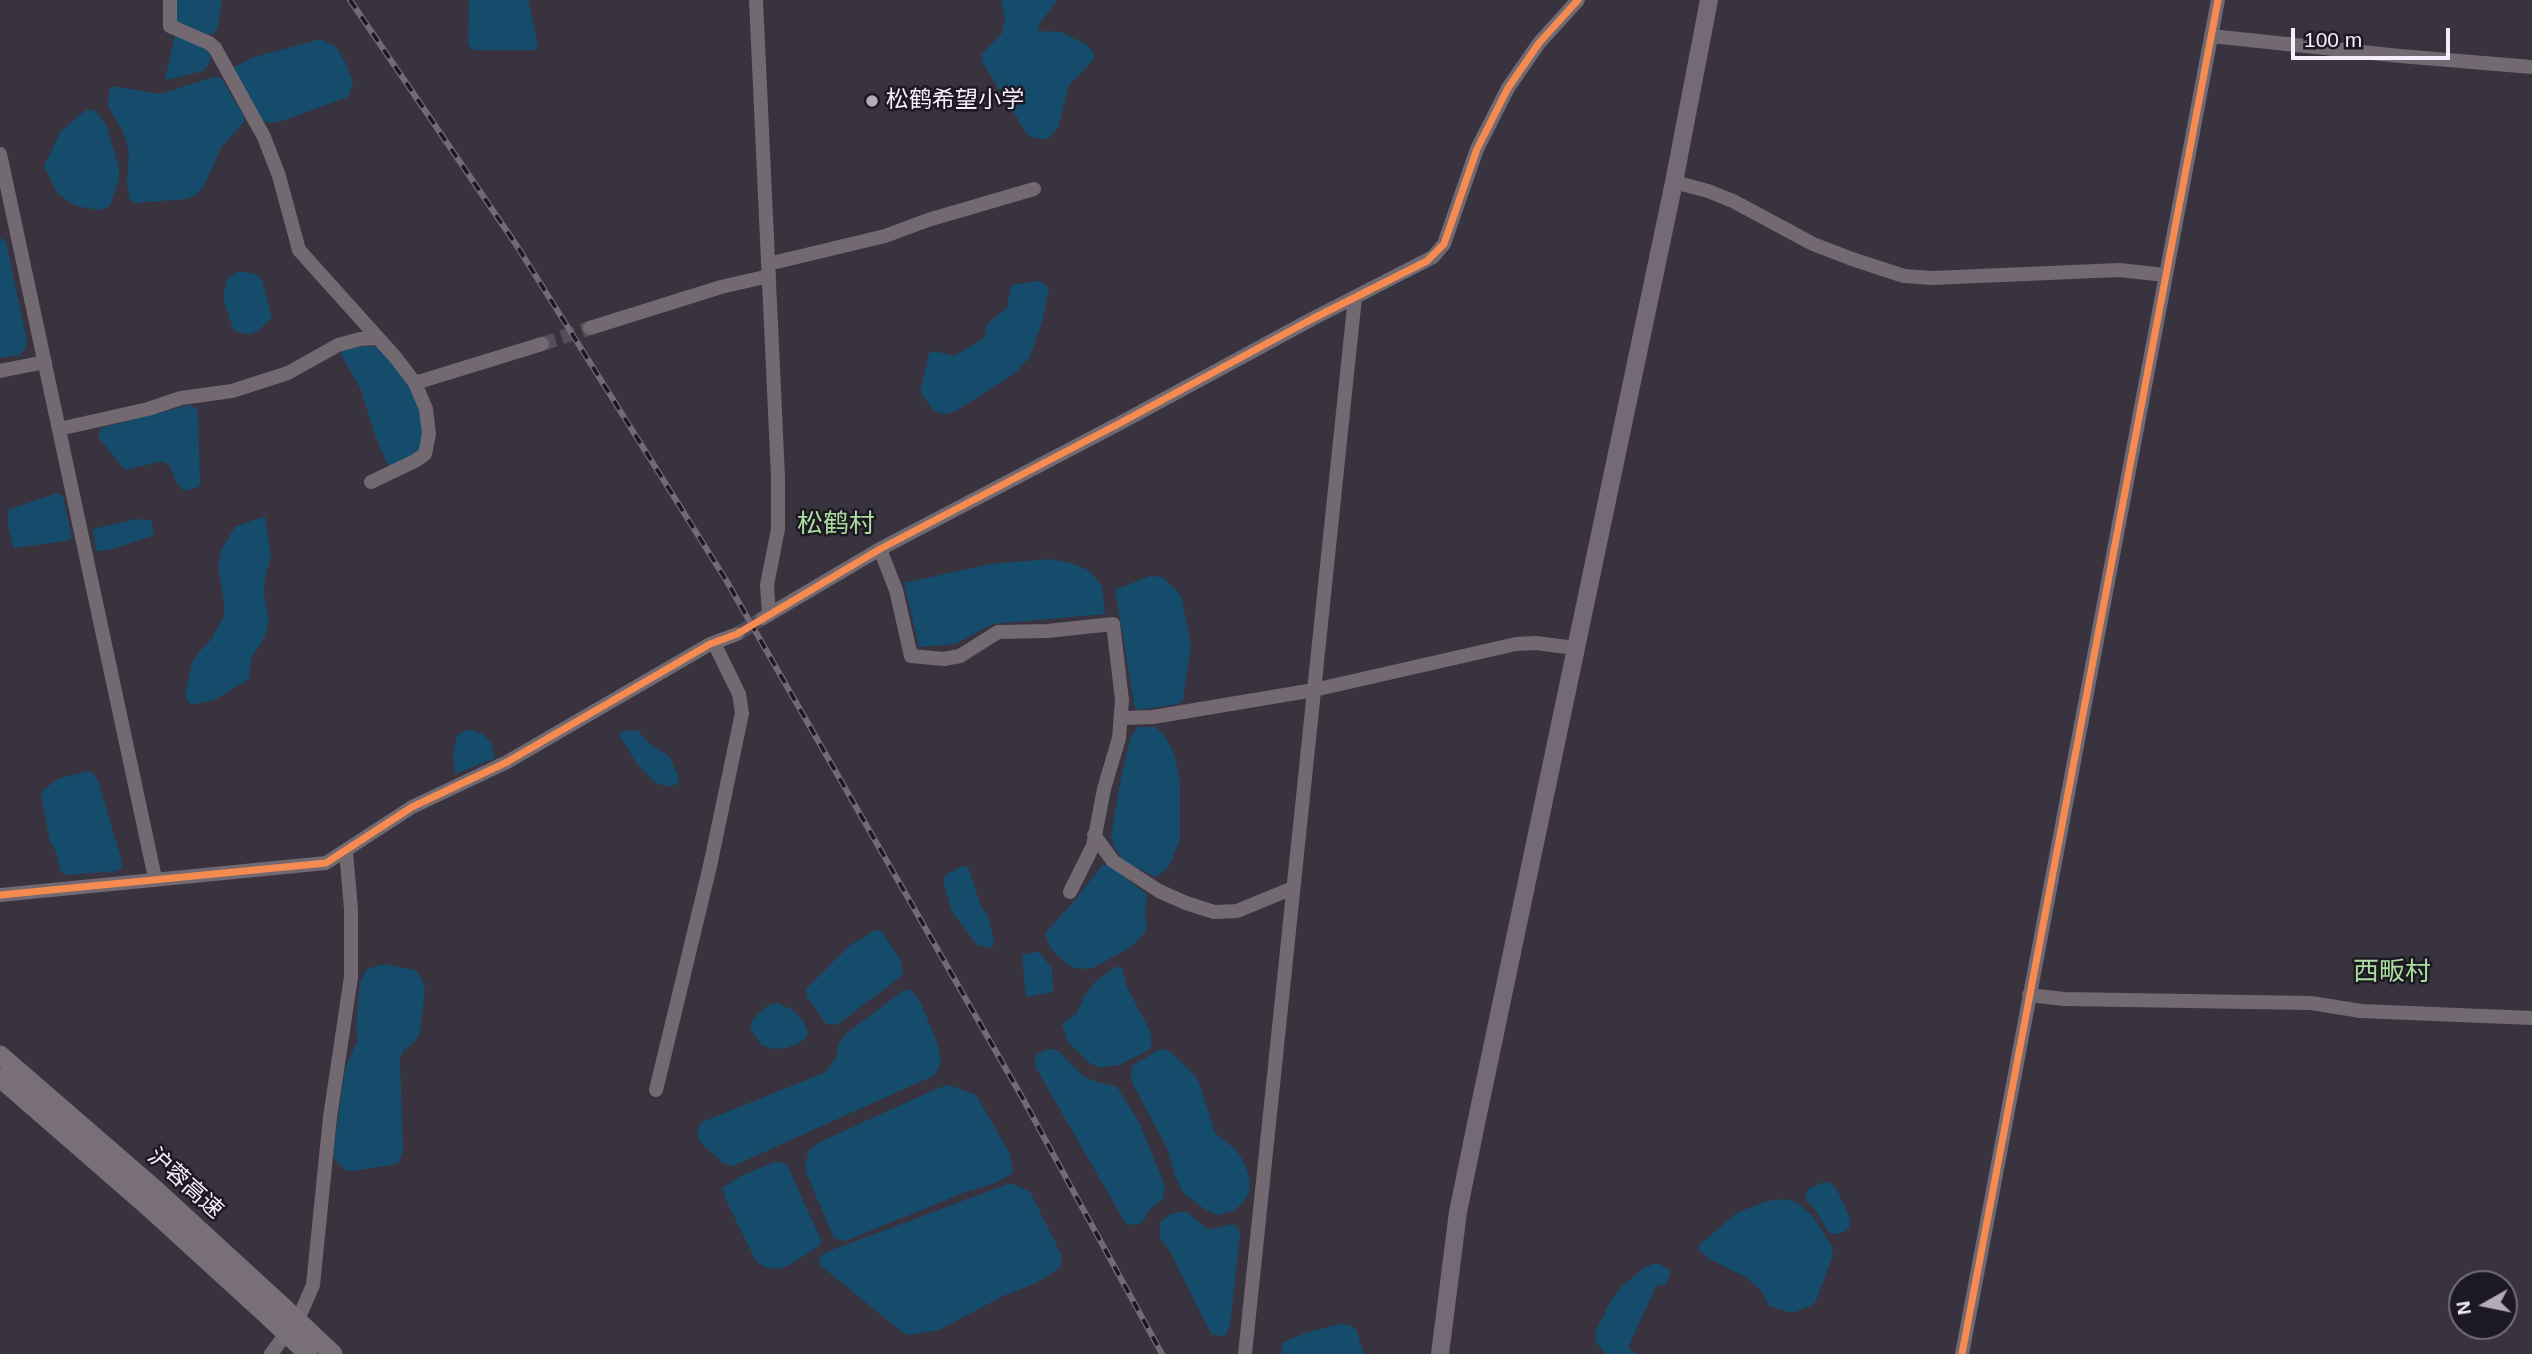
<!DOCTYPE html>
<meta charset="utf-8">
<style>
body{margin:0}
#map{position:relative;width:2532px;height:1354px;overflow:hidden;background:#38333e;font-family:Helvetica,sans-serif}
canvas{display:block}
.north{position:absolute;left:2448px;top:1270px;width:70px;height:70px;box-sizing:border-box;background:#1d1922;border:2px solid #736e79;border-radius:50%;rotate:261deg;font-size:19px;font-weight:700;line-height:28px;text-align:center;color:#f5eefc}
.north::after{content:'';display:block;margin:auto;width:24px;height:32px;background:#b3adba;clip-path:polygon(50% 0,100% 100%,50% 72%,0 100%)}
.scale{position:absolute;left:2291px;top:28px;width:159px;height:32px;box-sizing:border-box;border:4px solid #f5eefc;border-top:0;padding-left:9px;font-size:21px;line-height:24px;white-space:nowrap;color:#f5eefc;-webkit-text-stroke:5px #1d1922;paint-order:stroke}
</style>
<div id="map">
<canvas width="2532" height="1354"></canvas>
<div class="north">N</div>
<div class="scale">100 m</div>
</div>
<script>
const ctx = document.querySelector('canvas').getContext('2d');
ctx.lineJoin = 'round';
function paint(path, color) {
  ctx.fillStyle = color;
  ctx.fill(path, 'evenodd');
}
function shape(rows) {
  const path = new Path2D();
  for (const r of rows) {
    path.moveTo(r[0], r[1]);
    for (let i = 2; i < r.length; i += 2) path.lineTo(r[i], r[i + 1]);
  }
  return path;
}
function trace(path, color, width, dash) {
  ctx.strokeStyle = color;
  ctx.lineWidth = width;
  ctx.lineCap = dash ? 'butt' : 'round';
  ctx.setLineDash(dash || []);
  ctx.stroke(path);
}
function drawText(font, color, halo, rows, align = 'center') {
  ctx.font = font + ' Helvetica,"Noto Sans SC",sans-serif';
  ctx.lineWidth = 5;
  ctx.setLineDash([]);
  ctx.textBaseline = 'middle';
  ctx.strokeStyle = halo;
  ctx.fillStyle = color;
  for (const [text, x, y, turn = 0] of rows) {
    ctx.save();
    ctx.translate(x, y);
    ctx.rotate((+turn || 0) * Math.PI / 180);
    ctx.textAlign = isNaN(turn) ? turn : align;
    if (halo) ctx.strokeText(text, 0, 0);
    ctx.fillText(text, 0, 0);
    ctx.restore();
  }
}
paint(shape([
 [175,0,222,0,218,25,215,33,206,35,178,24,176,20],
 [469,0,528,0,538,44,536,50,473,50,468,44],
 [1001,0,1057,0,1039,25,1038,31,1061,32,1087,45,1093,51,1094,59,1069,85,1058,127,1048,139,1034,138,1027,134,983,63,981,55,1002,33,1005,18],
 [176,32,207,46,210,53,210,63,203,71,167,80,165,78],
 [317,40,322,40,336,47,346,64,353,83,348,97,279,122,269,123,260,119,233,72,235,67,251,58],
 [214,77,221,78,244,116,244,122,222,146,204,186,197,194,186,199,135,203,130,200,127,185,129,151,123,132,108,106,109,91,112,87,117,87,160,94],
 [86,110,94,110,106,124,119,168,119,178,111,203,108,207,99,210,76,206,57,193,44,166,61,131],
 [0,237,6,242,27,341,25,349,19,355,0,358],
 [240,271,255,274,262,280,272,318,259,330,250,334,237,332,233,329,223,297,228,277],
 [1038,281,1044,283,1049,289,1042,323,1029,358,1014,374,954,412,944,414,934,411,920,392,929,353,934,351,954,356,984,338,987,324,1007,308,1011,285],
 [369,346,379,348,405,379,421,410,424,435,419,449,412,456,389,467,376,438,361,390,341,354,341,349,343,348],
 [190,405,197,409,198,413,200,485,196,488,184,491,175,480,170,466,163,461,125,470,100,439,98,435,101,428],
 [57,493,63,496,72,538,66,541,14,548,8,528,8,510],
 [265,516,271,558,265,577,264,594,269,622,264,638,251,659,249,679,214,700,190,705,185,696,192,663,199,652,211,640,224,615,224,603,218,565,222,548,235,527],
 [137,519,151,520,154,532,151,536,113,549,96,551,93,529],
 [1050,559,1071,563,1090,571,1102,586,1105,614,993,624,955,644,919,647,904,583,990,564],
 [1150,576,1162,577,1181,595,1191,644,1183,700,1178,704,1139,710,1135,708,1115,590],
 [1137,727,1156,727,1165,736,1175,756,1180,781,1180,840,1168,868,1155,877,1124,861,1114,847,1111,837,1120,783,1130,739],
 [469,729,483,734,491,743,495,758,455,774,453,753,457,735],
 [637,730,650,744,669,756,679,778,677,784,670,787,656,783,637,764,621,738,620,734,623,731],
 [89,771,95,775,98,781,121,858,122,867,118,871,66,875,61,872,56,852,50,842,41,796,43,790,60,778],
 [1102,865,1108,865,1147,894,1145,913,1147,927,1144,934,1129,948,1097,966,1088,969,1076,968,1068,965,1050,948,1045,933,1077,898],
 [962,866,968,867,981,907,987,914,994,940,993,946,991,948,977,945,952,912,943,880,946,875],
 [875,930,882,932,901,961,903,975,846,1018,836,1025,826,1024,807,997,806,989,849,946],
 [1039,951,1052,969,1053,992,1026,997,1022,955],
 [385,964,415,970,422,980,425,990,420,1032,417,1039,403,1051,400,1058,403,1151,399,1162,392,1165,353,1171,345,1170,334,1159,334,1148,345,1068,358,1040,356,1028,360,983,367,969],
 [1117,966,1122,968,1126,985,1150,1031,1152,1043,1149,1050,1119,1065,1099,1067,1091,1064,1068,1042,1062,1024,1077,1013,1084,997,1095,982],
 [904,990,911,990,920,1001,938,1045,941,1063,935,1075,733,1166,723,1163,700,1142,697,1131,702,1122,826,1072,836,1058,839,1043,848,1032],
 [777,1003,793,1010,803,1020,808,1033,805,1039,797,1044,786,1048,772,1049,762,1045,752,1032,750,1025,753,1019,767,1006],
 [1047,1049,1057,1050,1082,1075,1094,1081,1117,1087,1138,1120,1165,1186,1163,1199,1148,1211,1143,1222,1135,1225,1126,1224,1036,1068,1035,1056],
 [1165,1049,1172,1053,1196,1077,1200,1085,1215,1133,1236,1150,1244,1162,1250,1179,1249,1193,1243,1203,1233,1211,1218,1215,1206,1210,1184,1194,1175,1176,1167,1148,1135,1088,1131,1079,1132,1066,1158,1050],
 [949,1085,976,1095,1010,1154,1013,1173,995,1183,963,1193,855,1237,845,1241,834,1238,806,1172,805,1165,809,1150,818,1143,938,1088],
 [774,1162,781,1162,787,1165,821,1240,819,1246,788,1266,775,1269,765,1267,756,1261,726,1200,722,1188,739,1177],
 [1824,1182,1830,1183,1836,1188,1850,1218,1849,1229,1839,1234,1829,1233,1816,1211,1805,1198,1808,1189],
 [1011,1183,1030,1192,1061,1254,1061,1267,1036,1283,1003,1296,939,1330,910,1335,903,1333,820,1265,819,1259,824,1253],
 [1782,1199,1796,1202,1812,1215,1831,1245,1833,1255,1816,1301,1812,1305,1792,1313,1769,1306,1762,1292,1747,1278,1708,1258,1698,1249,1699,1245,1737,1213,1767,1201],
 [1178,1212,1187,1212,1206,1228,1212,1229,1233,1224,1239,1229,1240,1234,1230,1326,1224,1337,1211,1334,1171,1253,1160,1237,1160,1222,1169,1215],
 [1654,1264,1660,1264,1671,1271,1665,1286,1657,1284,1628,1348,1637,1354,1605,1354,1596,1342,1595,1333,1611,1300,1621,1287,1644,1268],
 [1339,1324,1349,1325,1356,1329,1364,1354,1282,1354,1282,1343,1305,1333]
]), '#154c6c');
trace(shape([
 [542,344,590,328],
 [737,634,763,618]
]), '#544f5a', 14, [14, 7]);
trace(shape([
 [170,0,170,26,209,43,215,48,264,137,279,176,299,250,396,358,415,383,426,409,429,434,425,454,415,461,371,482],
 [756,0,778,477,778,529,767,585,769,615],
 [2211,36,2400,56,2532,67],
 [0,154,155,878],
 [1674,182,1708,191,1733,201,1813,244,1852,259,1904,276,1932,278,2119,270,2165,275],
 [768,264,885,236,928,220,1034,189],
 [590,328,721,287,769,276],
 [0,371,45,362],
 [415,383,542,344],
 [59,429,148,409,181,398,232,391,288,373,338,345,360,339,378,338],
 [880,549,896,590,911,656,944,659,960,656,998,632,1047,631,1113,624,1122,700,1119,738,1104,789,1093,846,1070,892],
 [763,618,880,549,1122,422,1312,319,1433,257,1444,244,1477,149,1508,88,1539,43,1578,0],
 [1121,718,1153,717,1314,690,1516,644,1536,643,1575,648],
 [1094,835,1113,861,1159,891,1186,903,1214,912,1237,911,1293,888],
 [0,895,326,863,412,807,507,762,710,644,737,634],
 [2029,995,2064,999,2311,1003,2361,1011,2532,1018],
 [656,1090,710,866,742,713,739,694,714,643],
 [271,1354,300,1315,313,1285,330,1117,351,977,351,909,346,852],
 [1245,1354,1355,297],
 [1962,1354,2218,0]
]), '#726971', 14);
trace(shape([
 [1440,1354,1458,1212,1477,1119,1674,182,1709,0]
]), '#746974', 18);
trace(shape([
 [0,1055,157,1191,281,1305],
 [0,1078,145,1204,270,1318]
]), '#786f78', 19);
const rail = shape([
 [350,0,517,246,726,580,1022,1097,1162,1354]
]);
trace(rail, '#726a74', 6);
trace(rail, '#1d1922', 3.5, [10]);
trace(shape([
 [281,1305,333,1354],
 [270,1318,308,1354]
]), '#786f78', 19);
trace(shape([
 [0,895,326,863,412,807,507,762,710,644,737,634,880,549,1122,422,1312,319,1427,261,1444,244,1477,149,1508,88,1539,43,1578,0],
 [1962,1354,2218,0]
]), '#f68b52', 7);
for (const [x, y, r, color] of [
 [872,101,7,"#b3adba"]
]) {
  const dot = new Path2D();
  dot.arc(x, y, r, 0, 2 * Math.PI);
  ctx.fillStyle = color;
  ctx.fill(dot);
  trace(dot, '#1d1922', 2.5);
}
drawText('23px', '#f5eefc', '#1d1922', [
 ["松鹤希望小学",886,101]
], 'left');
drawText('23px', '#f5eefc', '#1d1922', [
 ["沪蓉高速",185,1184,42]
]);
drawText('26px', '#acde9f', '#1d1922', [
 ["松鹤村",836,525],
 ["西畈村",2392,973]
]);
</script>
